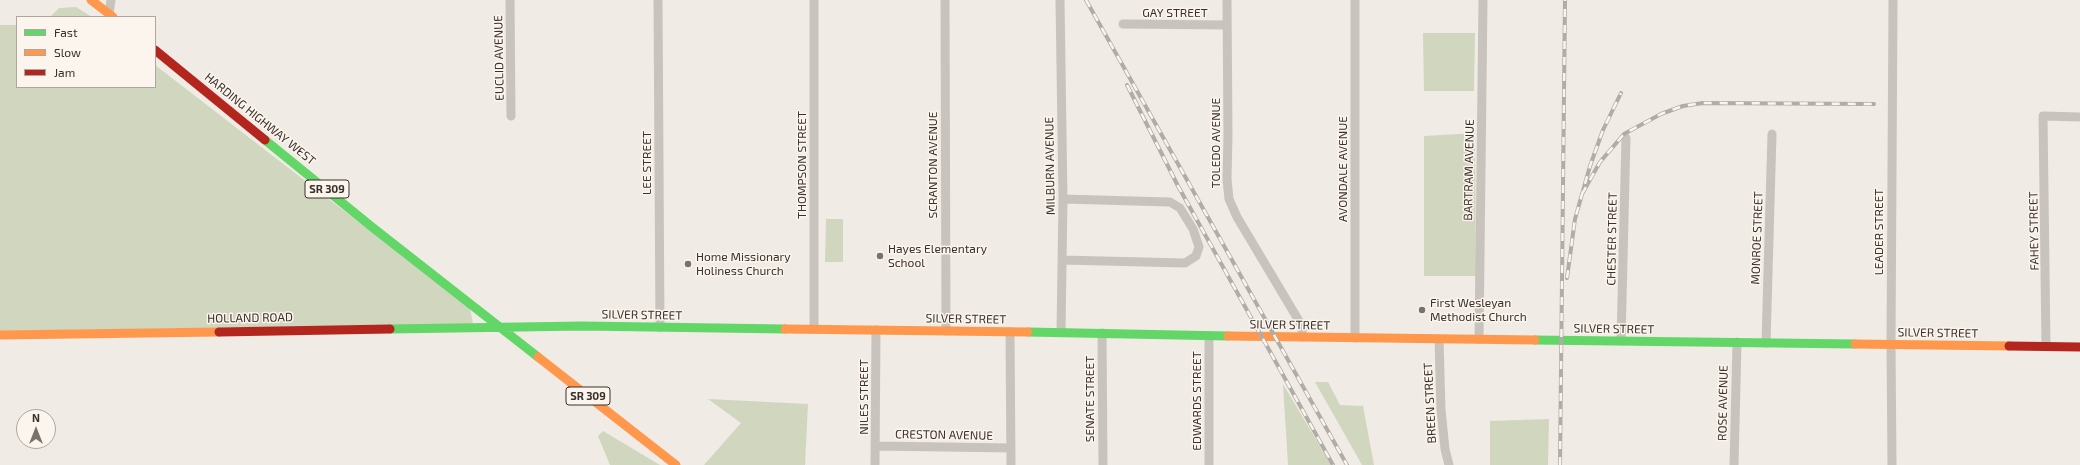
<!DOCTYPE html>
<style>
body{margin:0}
#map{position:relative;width:2080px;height:465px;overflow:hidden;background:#f0ebe5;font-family:"Exo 2",sans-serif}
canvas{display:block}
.legend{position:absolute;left:16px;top:16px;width:140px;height:72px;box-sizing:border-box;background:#fbf5ee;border:1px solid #aea6a0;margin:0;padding:5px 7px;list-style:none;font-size:12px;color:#3b302b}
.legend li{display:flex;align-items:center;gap:8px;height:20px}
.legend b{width:20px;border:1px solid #aea6a0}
.north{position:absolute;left:16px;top:409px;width:40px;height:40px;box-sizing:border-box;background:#fbf5ee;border:1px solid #aea6a0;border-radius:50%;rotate:0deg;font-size:11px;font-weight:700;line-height:16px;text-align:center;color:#3b302b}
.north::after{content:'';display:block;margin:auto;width:14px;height:18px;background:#7a716c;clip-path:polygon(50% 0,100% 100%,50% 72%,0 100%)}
</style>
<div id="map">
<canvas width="2080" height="465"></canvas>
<ul class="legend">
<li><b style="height:5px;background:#63d668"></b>Fast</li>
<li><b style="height:5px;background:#ff974d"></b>Slow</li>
<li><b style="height:5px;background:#b3261e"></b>Jam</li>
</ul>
<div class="north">N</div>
</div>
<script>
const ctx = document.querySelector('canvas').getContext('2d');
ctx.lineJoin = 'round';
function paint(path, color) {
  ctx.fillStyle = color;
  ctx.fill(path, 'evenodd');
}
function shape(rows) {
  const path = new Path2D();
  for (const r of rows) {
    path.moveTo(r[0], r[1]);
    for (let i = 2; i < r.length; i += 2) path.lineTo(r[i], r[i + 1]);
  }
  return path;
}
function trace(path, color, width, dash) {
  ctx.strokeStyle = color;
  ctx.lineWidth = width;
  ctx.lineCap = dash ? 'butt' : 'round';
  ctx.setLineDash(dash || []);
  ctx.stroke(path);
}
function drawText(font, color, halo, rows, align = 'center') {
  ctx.font = font + ' "Exo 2",sans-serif';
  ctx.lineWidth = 3;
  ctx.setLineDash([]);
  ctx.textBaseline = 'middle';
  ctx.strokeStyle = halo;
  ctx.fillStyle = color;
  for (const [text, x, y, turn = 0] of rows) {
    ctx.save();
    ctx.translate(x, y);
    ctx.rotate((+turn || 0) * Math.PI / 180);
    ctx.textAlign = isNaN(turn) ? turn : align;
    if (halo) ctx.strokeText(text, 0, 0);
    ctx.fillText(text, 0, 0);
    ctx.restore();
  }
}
paint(shape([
 [76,7,92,17,50,17,59,8],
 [0,25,17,25,17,87,155,87,155,65,470,308,473,324,0,331],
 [1423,33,1475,33,1474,91,1424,91],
 [1475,133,1476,276,1424,276,1424,136],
 [826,219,843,219,843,262,825,262],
 [1315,382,1328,382,1340,405,1363,406,1374,465,1362,465],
 [1283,384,1331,465,1288,465],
 [708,399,808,404,805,465,704,465,741,423],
 [1549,419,1548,465,1490,465,1490,421],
 [603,431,660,465,610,465,598,436]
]), '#d1d6bf');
trace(shape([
 [510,0,511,116],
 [658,0,660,327],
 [814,0,814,329],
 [945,0,946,331],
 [1060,0,1063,199,1061,332],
 [1227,0,1228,136,1227,179,1229,199,1237,217,1302,326,1302,337],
 [1355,0,1355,338],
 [109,14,111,0],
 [1123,24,1227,25],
 [1062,260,1185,263,1196,256,1199,247,1193,229,1180,208,1170,202,1063,199],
 [1010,332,1011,465],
 [1102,333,1103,465],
 [1209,336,1209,465],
 [1439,339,1441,410,1445,449,1449,465],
 [1479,339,1483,0],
 [1621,341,1626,138],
 [1766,343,1772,134],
 [2046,346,2043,116,2080,117],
 [876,446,1011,448],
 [875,465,876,330],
 [1734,465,1737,342],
 [1892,465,1891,344,1893,0]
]), '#c9c3be', 9);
trace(shape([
 [265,140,372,227,538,357],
 [390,329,583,326,785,329],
 [1028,332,1228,336],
 [1535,340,1855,344]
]), '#63d668', 9);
trace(shape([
 [91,0,113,17],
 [785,329,1028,332],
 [0,335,219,332],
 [1228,336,1535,340],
 [1855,344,2009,346],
 [538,357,676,465]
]), '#ff974d', 9);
trace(shape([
 [155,50,265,140],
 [219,332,390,329],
 [2009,346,2080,347]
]), '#b3261e', 9);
const rail = shape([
 [1086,0,1347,465],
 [1127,85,1178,186,1333,465],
 [1582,194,1600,162,1624,134,1661,114,1683,106,1703,103,1874,104],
 [1567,278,1575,219,1590,166,1603,130,1621,93],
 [1560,465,1565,0]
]);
trace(rail, '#b1aca8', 4);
trace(rail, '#fbf5ee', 2.5, [8]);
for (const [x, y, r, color] of [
 [880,256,4,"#7a716c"],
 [688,264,4,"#7a716c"],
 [1422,310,4,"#7a716c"]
]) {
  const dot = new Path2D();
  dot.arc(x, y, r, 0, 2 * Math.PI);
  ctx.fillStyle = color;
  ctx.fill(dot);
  trace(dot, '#fbf5ee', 1.5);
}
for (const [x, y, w] of [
 [327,189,44],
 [588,396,44]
]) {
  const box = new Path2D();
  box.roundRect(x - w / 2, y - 9, w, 18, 3);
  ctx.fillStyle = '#fbf5ee';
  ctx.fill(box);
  trace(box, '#3b302b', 1);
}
drawText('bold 11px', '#3b302b', null, [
 ["SR 309",327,189],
 ["SR 309",588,396]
]);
drawText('12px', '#3b302b', '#fbf5ee', [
 ["GAY STREET",1175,13],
 ["EUCLID AVENUE",499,58,-91],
 ["HARDING HIGHWAY WEST",260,119,39],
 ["TOLEDO AVENUE",1216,143,-90],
 ["LEE STREET",647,163,-90],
 ["THOMPSON STREET",802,165,-90],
 ["SCRANTON AVENUE",933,165,-90],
 ["MILBURN AVENUE",1050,166,-91],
 ["AVONDALE AVENUE",1343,169,-90],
 ["BARTRAM AVENUE",1469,170,-89],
 ["FAHEY STREET",2034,231,-91],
 ["LEADER STREET",1879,232,-90],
 ["MONROE STREET",1757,238,-88],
 ["CHESTER STREET",1612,239,-89],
 ["SILVER STREET",642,315,1],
 ["HOLLAND ROAD",250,318,-1],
 ["SILVER STREET",966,319,1],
 ["SILVER STREET",1290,325,1],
 ["SILVER STREET",1614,329,1],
 ["SILVER STREET",1938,333,1],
 ["NILES STREET",864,397,-90],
 ["SENATE STREET",1090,399,-90],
 ["EDWARDS STREET",1197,401,-90],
 ["BREEN STREET",1430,403,-93],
 ["ROSE AVENUE",1723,403,-89],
 ["CRESTON AVENUE",944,435,1]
]);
drawText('12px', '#3b302b', '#fbf5ee', [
 ["Hayes Elementary",888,249],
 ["School",888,263],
 ["Home Missionary",696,257],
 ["Holiness Church",696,271],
 ["First Wesleyan",1430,303],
 ["Methodist Church",1430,317]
], 'left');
</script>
